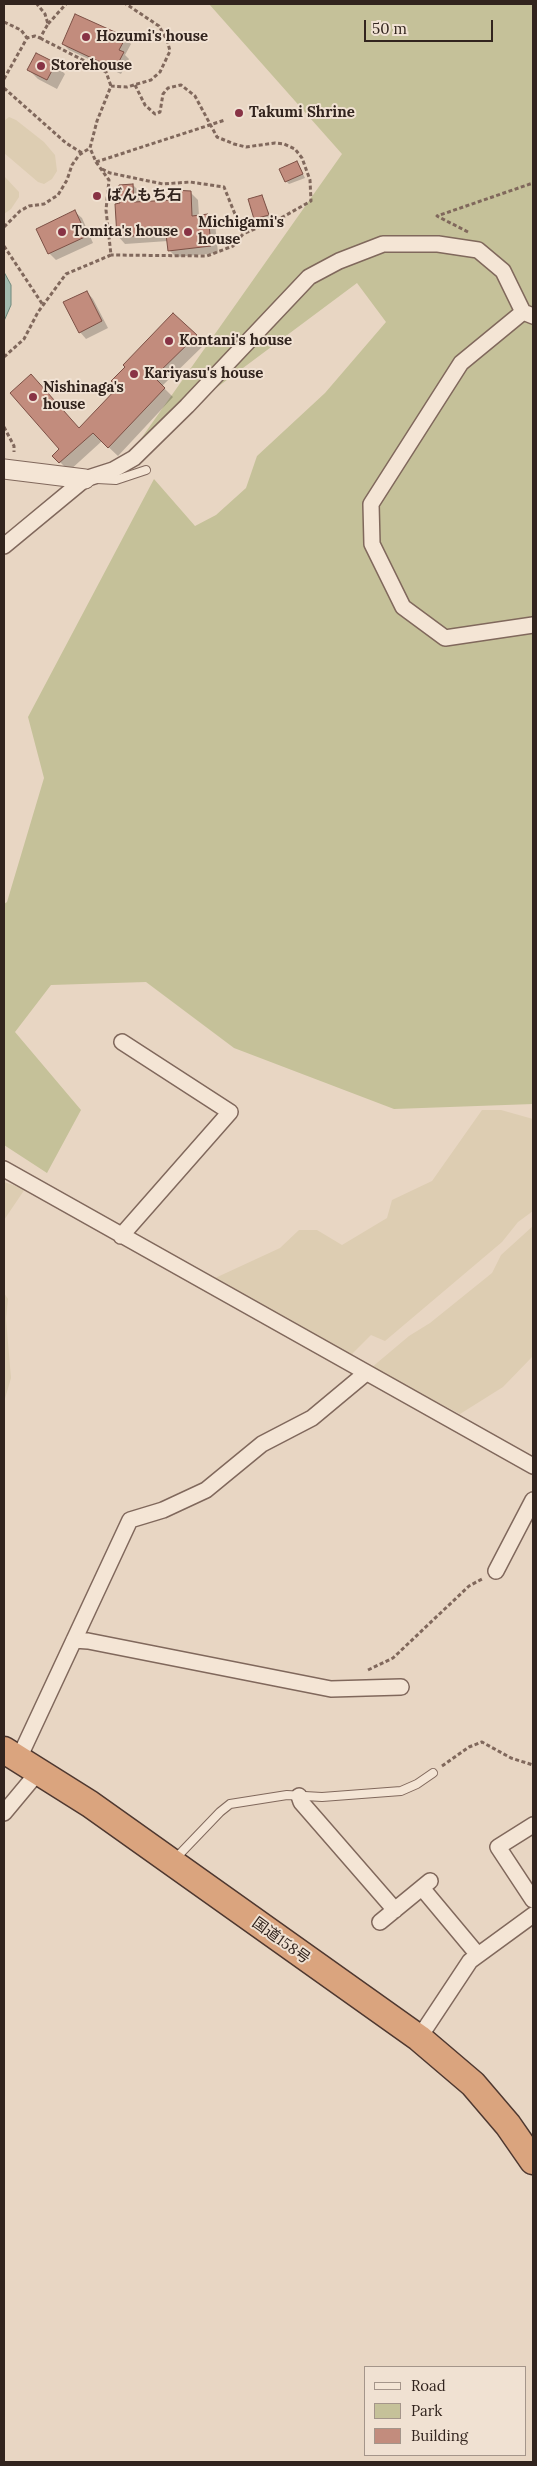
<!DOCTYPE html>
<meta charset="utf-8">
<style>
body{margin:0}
#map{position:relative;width:537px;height:2466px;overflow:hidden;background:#e8d6c3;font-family:Lora,serif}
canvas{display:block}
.frame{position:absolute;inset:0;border:5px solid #32241e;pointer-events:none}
.legend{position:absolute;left:364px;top:2366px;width:162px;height:90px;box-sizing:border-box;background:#f0e1d2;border:1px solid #a4958a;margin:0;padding:6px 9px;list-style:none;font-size:15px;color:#32241e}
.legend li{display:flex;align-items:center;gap:10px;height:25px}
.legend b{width:25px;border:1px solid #a4958a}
.scale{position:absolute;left:364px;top:20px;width:129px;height:22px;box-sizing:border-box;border:2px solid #32241e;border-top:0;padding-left:6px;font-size:15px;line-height:18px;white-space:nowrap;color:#32241e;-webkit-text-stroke:4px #f0e1d2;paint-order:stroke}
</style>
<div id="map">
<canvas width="537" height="2466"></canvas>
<div class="frame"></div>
<ul class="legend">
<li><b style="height:6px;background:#f4e5d5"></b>Road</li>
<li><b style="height:14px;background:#c5c199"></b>Park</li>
<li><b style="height:14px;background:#c28c7d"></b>Building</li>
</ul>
<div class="scale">50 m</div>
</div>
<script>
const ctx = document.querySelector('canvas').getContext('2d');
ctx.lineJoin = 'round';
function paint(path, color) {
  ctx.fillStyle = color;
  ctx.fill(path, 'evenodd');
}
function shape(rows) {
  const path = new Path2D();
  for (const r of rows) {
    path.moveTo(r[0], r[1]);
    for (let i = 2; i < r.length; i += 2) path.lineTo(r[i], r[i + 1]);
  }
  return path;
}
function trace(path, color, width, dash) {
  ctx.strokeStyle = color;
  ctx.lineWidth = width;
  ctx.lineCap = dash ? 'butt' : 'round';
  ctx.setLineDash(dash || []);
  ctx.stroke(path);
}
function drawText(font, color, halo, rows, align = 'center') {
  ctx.font = font + ' Lora,"Noto Sans JP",serif';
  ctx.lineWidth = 4;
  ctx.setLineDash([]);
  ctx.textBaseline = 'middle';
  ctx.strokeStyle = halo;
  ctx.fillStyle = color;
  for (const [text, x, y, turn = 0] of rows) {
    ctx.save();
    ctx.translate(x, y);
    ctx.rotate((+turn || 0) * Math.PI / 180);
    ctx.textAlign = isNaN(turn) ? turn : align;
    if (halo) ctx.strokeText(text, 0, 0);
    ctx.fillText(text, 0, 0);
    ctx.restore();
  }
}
paint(shape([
 [9,117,16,120,44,142,55,155,57,171,52,179,44,184,38,182,4,153,4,121],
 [4,176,19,192,19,197,11,209,4,214],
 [482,1110,501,1110,533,1119,533,1211,518,1222,502,1242,385,1341,371,1335,351,1355,213,1279,280,1248,299,1230,317,1230,342,1245,387,1218,392,1200,432,1181],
 [4,1182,25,1189,4,1220,4,1247],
 [533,1226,533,1359,532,1357,503,1387,460,1414,371,1368,409,1336,430,1323,492,1273,501,1255],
 [4,1293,8,1299,6,1319,11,1378,4,1402]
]), '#ddcdb2');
paint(shape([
 [209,4,533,4,533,1104,394,1109,234,1048,146,982,51,985,15,1032,81,1110,47,1173,4,1145,4,904,7,902,44,778,28,717,154,479,195,526,216,515,246,488,257,456,325,393,386,322,357,283,133,450,342,154]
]), '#c5c199');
const water = shape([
 [4,272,11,285,11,305,4,321,4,272]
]);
paint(water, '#a5bcb0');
trace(water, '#6d887c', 1);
paint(shape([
 [125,38,131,44,125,55,129,59,121,74,69,50,63,44],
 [55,64,65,74,57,89,38,79,28,69],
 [297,162,305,178,289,184,286,181],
 [133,185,140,192,141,203,174,201,190,192,198,200,199,216,208,215,215,223,218,253,176,257,169,250,168,241,125,244,118,236,121,205],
 [262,196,271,218,258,221,255,218],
 [75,212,82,218,93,243,56,260,49,253],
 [87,292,93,299,108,328,86,339,80,332],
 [196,336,205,344,162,386,173,397,118,456,102,441,69,471,54,456,80,429]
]), '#0003');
const building = shape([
 [75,14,126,37,119,50,124,52,115,69,62,44,75,14],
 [36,53,56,63,47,80,27,70,36,53],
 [297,161,303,174,285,182,279,169,297,161],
 [133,184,134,202,173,200,173,190,191,191,192,216,208,214,211,246,168,251,166,234,117,237,115,204,120,203,119,185,133,184],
 [262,195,269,215,254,219,248,199,262,195],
 [75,210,87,236,48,254,36,229,75,210],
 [87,291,102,321,79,333,63,302,87,291],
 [173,313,197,335,154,377,165,388,108,448,93,433,59,463,52,456,59,449,10,393,31,374,79,428,118,387,111,381,125,367,123,365,173,313]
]);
paint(building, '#c28c7d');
trace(building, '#7c5045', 1);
const service = shape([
 [97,479,116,480,146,470],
 [174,1860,220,1812,230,1804,287,1795,322,1797,401,1791,417,1784,433,1773]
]);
const minor = shape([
 [523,312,461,363,371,504,372,544,403,607,445,638,533,625],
 [4,546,85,479,113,470,134,458,187,406,309,277,339,261,383,244,438,244,478,250,503,271,523,312,533,316],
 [4,1169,533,1466],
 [121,1236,230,1112,122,1042],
 [496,1571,533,1500],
 [74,1640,88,1641,331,1689,401,1687],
 [19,1758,130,1520,163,1510,206,1490,262,1444,312,1418,366,1373],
 [299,1796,301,1802,395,1910],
 [4,1813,39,1771],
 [533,1825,498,1847,533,1900],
 [422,1888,478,1955],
 [380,1922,430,1881],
 [419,2038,470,1961,533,1915]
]);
const tertiary = shape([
 [4,469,85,479]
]);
const trunk = shape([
 [4,1750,90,1804,419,2038,473,2084,508,2125,533,2161]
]);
trace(service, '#80685c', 10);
trace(minor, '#80685c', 18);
trace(tertiary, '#80685c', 21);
trace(trunk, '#4e3830', 29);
trace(shape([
 [4,22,21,30,27,38],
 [48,24,66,4],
 [40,38,106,72,111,86],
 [4,79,27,38,35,36,40,38,48,24,45,14,37,4],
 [135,85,145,105,155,114,160,112,163,94,168,88,181,85,195,96,217,137,234,144,246,147,275,143,284,144,295,149,302,158,310,180,311,201,281,218,243,234],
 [4,88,66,143,82,153],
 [96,162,225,120],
 [102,169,110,173,163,184,190,182,224,187,243,234,233,246,207,256,111,255],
 [4,227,20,211,29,206,44,204,58,195,67,180,72,165,79,155,90,148],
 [468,232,437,216,533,183],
 [4,246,43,305],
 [4,357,24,339,38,312,66,274,111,255,106,210,109,180,96,162,90,148,97,121,111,86,127,87,151,80,160,72,170,51,167,40,159,26,126,4],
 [4,427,14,446,14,452],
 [368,1670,393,1658,469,1586,484,1578],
 [442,1766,469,1747,482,1742,511,1758,533,1765]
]), '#80685c', 3, [4, 2.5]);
trace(service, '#f4e5d5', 8);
trace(minor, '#f4e5d5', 15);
trace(tertiary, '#f4e5d5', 19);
trace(trunk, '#daa47e', 26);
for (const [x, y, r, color] of [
 [86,37,5,"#883345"],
 [41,66,5,"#883345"],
 [239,113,5,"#883345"],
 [97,196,5,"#883345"],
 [62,232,5,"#883345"],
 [188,232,5,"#883345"],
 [169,341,5,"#883345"],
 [134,374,5,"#883345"],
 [33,397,5,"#883345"]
]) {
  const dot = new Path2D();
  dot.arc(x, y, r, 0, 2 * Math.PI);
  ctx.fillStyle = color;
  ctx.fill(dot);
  trace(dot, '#f0e1d2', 2);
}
drawText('bold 15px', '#32241e', '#f0e1d2', [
 ["Hozumi's house",96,37],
 ["Storehouse",51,66],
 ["Takumi Shrine",249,113],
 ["ばんもち石",107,196],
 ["Michigami's",198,223],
 ["house",198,240],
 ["Tomita's house",72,232],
 ["Kontani's house",179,341],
 ["Kariyasu's house",144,374],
 ["Nishinaga's",43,388],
 ["house",43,405]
], 'left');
drawText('15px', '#32241e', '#f0e1d2', [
 ["国道158号",281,1941,36]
]);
</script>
